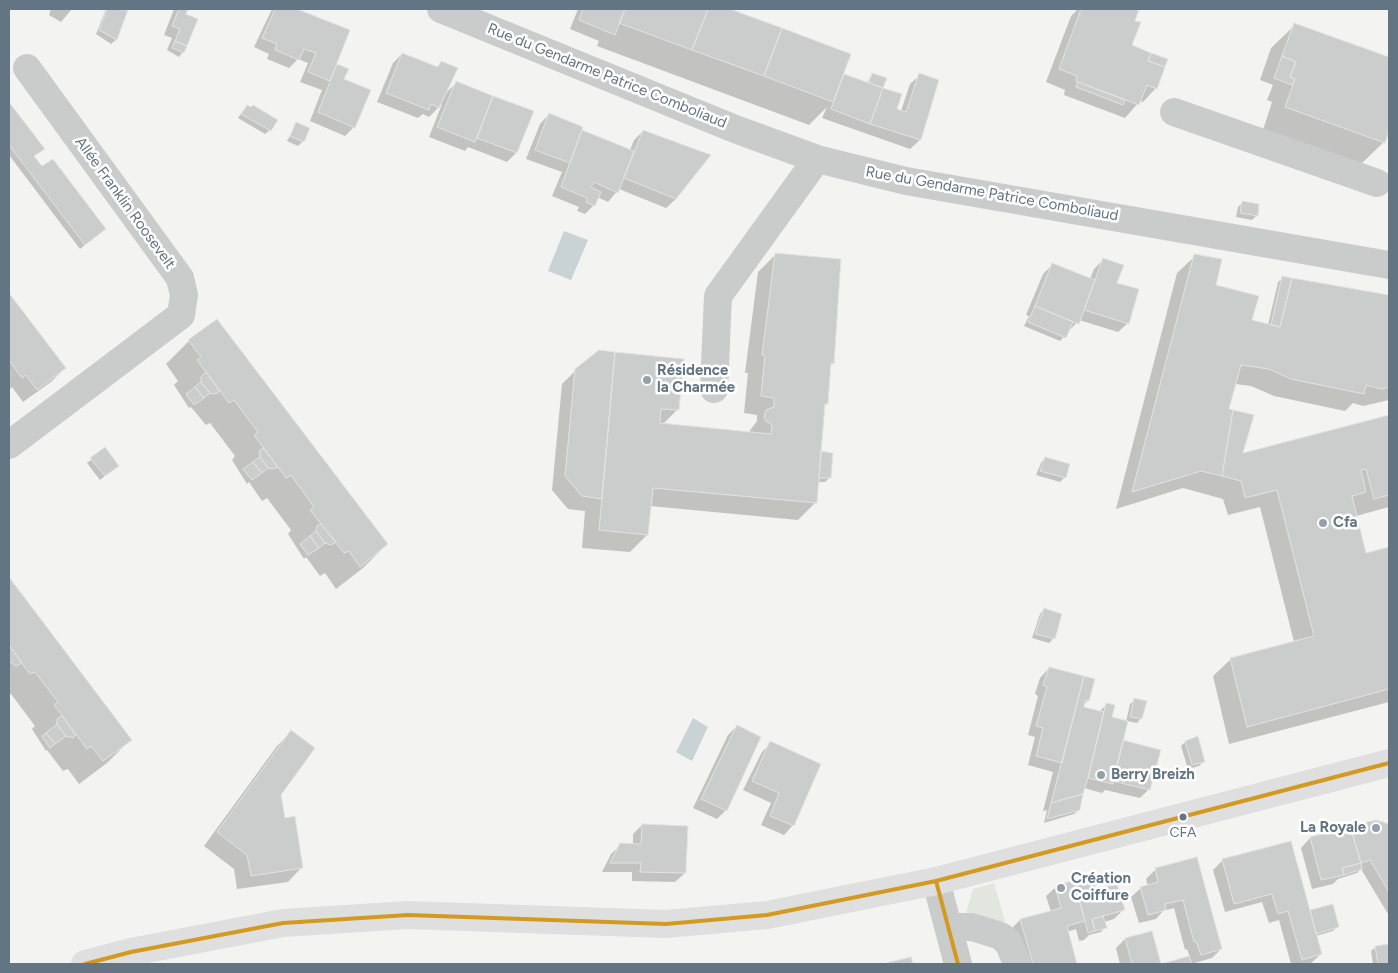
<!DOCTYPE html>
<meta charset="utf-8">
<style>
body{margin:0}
#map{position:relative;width:1398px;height:973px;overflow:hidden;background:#f3f3f1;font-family:Figtree,sans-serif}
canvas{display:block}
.frame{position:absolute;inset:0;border:10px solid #637482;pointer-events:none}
</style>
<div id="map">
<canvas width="1398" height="973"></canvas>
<div class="frame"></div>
</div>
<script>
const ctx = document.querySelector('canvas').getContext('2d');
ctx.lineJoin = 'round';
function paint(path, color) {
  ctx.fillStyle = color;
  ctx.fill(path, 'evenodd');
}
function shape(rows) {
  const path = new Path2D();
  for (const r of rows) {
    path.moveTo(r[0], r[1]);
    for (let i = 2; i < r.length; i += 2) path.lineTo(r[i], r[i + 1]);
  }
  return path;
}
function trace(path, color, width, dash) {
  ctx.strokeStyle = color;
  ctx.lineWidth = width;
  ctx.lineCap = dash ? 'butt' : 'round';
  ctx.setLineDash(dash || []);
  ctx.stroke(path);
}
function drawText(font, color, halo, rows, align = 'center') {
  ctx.font = font + ' Figtree,sans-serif';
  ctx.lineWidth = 5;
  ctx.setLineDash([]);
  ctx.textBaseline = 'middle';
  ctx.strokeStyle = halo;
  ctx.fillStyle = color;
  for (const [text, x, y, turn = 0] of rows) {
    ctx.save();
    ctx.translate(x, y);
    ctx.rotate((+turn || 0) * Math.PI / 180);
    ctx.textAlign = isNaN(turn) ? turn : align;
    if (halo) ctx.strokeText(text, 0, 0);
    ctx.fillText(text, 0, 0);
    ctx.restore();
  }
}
paint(shape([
 [994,883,1005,921,995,925,966,913,973,889]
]), '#e2e6df');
paint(shape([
 [564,231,588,240,571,280,548,271],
 [693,718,708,727,692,761,676,752]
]), '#c9d2d4');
paint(shape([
 [51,9,72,9,61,22,49,15],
 [106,9,127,11,116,40,111,44,96,34],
 [174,9,187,9,184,15,183,52,179,57,167,50,172,38,164,35],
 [272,9,293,9,349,31,336,65,347,70,343,80,354,127,345,136,310,121,322,90,300,82,308,63,298,59,289,68,267,59,269,54,254,47],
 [578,9,728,9,850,55,841,79,845,75,867,83,872,74,896,109,901,111,910,84,920,75,937,81,920,140,910,149,822,118,827,107,809,125,597,46,599,41,570,29],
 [1078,9,1138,9,1133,22,1130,46,1156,88,1143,102,1140,101,1125,118,1064,95,1065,90,1046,82,1071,16],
 [1295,25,1389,59,1389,126,1384,142,1360,165,1263,130,1272,102,1267,100,1273,85,1260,80,1271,48],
 [402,54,436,68,442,62,445,94,456,83,532,112,516,153,507,162,468,147,465,151,429,137,442,104,429,117,423,114,418,118,377,102,393,63],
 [9,104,43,149,33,157,100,233,80,249,9,155],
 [243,111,270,130,265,134,238,118],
 [549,114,581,131,630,150,634,140,643,131,676,199,666,208,619,189,608,202,597,197,594,205,585,214,577,211,579,207,552,196,562,172,526,159,540,124],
 [297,124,303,141,298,146,287,141],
 [1242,203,1257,215,1252,220,1236,217,1238,207],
 [775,255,833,363,830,366,827,403,824,406,819,455,830,477,825,482,817,482,815,503,798,520,650,506,647,535,630,552,582,548,585,511,568,509,552,490,562,384,576,370,678,409,662,425,748,433,757,421,757,415,744,413,748,373,745,373,758,272],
 [1195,256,1215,286,1251,321,1268,325,1278,282,1283,278,1389,296,1389,400,1363,406,1353,403,1345,411,1274,396,1251,386,1235,384,1228,410,1241,454,1389,417,1389,507,1356,516,1365,555,1389,548,1389,702,1229,744,1213,676,1231,659,1294,642,1260,507,1228,515,1223,499,1183,488,1116,509,1177,273],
 [1104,259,1115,284,1128,323,1118,332,1079,320,1060,341,1024,326,1029,316,1026,315,1043,274,1052,265,1090,279,1094,269],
 [9,295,65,368,51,382,23,402,12,387,9,390],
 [189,341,387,544,363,568,336,589,325,573,320,576,306,557,304,559,288,534,291,530,267,498,262,501,249,482,247,484,232,460,235,456,210,423,206,425,191,407,189,408,174,385,178,381,166,364],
 [105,449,117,466,100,480,87,463],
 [1045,458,1065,477,1060,482,1036,475,1041,463],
 [9,579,130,740,107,763,79,784,68,769,63,771,47,750,46,751,32,729,35,726,11,694,9,695],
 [1044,609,1061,615,1053,639,1049,643,1032,638,1040,614],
 [1049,668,1088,700,1082,708,1099,712,1107,704,1111,718,1126,722,1130,704,1135,700,1141,718,1137,723,1127,721,1122,741,1149,789,1140,798,1105,790,1102,793,1084,788,1079,810,1074,814,1044,823,1047,810,1043,811,1053,772,1028,765,1035,737,1028,735,1038,696,1035,694,1040,678],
 [737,726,726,810,717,819,693,808,728,735],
 [291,732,280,794,284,819,301,868,288,882,237,889,234,869,204,846,277,746],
 [1185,742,1204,761,1199,766,1188,769,1181,746],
 [771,743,793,825,784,835,761,825,771,803,743,790,762,752],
 [1376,821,1389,825,1388,914,1361,869,1357,873,1338,879,1333,884,1312,889,1301,848,1310,838],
 [642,825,685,873,675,882,632,881,632,872,602,872,611,854,621,845,633,845,633,834],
 [1196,859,1221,949,1212,958,1191,964,1163,964,1190,957,1187,949,1185,950,1174,908,1163,911,1156,919,1139,923,1131,897,1141,888,1148,886,1146,879,1156,869],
 [1223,860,1337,927,1333,931,1316,936,1321,954,1311,963,1291,964,1279,920,1269,923,1262,902,1225,912,1213,870],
 [1056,887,1095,891,1123,910,1114,919,1104,922,1105,927,1101,932,1089,935,1084,940,1079,941,1076,929,1067,932,1076,964,1021,964,1011,929,1020,920,1051,912,1046,896],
 [1151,932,1160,964,1120,964,1116,948,1125,939],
 [1389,946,1389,964,1373,964,1371,951,1376,947]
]), '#0003');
const building = shape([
 [107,9,128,10,117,40,99,30,107,9],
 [179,9,188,9,186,14,198,19,187,46,175,41,180,29,172,26,179,9],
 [275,9,297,9,350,30,330,81,308,72,316,53,304,49,299,60,275,50,277,44,262,38,275,9],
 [583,9,625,9,615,35,579,20,583,9],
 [625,9,708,9,692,50,619,23,625,9],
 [708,9,730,9,782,28,764,76,692,50,708,9],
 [1081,9,1139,9,1135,21,1141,22,1132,45,1151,53,1148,61,1165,67,1157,89,1147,85,1139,105,1078,82,1076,81,1077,76,1059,69,1081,9],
 [1294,23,1389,57,1389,130,1385,143,1285,107,1295,79,1290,77,1296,62,1282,56,1294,23],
 [782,28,851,54,833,102,764,76,782,28],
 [175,41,187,46,184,53,172,48,175,41],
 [402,53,438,67,441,61,458,68,439,108,431,104,429,110,386,93,402,53],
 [1151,53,1168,59,1165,67,1148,61,1151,53],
 [1282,56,1296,62,1290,77,1295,79,1292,85,1274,78,1282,56],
 [337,64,349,69,344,79,371,90,355,128,318,112,337,64],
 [872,73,887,78,883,88,869,83,872,73],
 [919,73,939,80,921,140,870,124,883,88,902,94,897,109,906,112,919,73],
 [844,74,883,88,870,124,831,109,844,74],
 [456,81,493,96,475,142,437,127,456,81],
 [1078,82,1125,100,1123,105,1076,87,1078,82],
 [493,96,534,111,517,153,477,138,493,96],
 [9,102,45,149,34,156,42,166,53,159,106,229,85,245,9,145,9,102],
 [247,105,251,107,253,105,278,120,271,131,241,114,247,105],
 [549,113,583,127,570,163,535,150,549,113],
 [296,122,310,128,304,142,290,136,296,122],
 [582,130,634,151,618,193,594,182,591,187,601,192,595,206,586,202,587,198,561,187,582,130],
 [643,130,711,155,676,199,624,178,643,130],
 [1242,201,1259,204,1258,216,1240,213,1242,201],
 [775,253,841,259,834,364,831,363,828,404,825,404,817,503,653,488,648,535,599,530,615,352,684,359,679,410,661,409,660,423,771,434,772,425,766,421,764,417,766,410,774,407,774,398,761,396,765,356,762,355,775,253],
 [1194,254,1222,259,1216,285,1259,296,1252,320,1280,327,1292,278,1389,295,1389,387,1381,389,1366,385,1364,394,1291,379,1269,369,1241,365,1229,409,1233,410,1222,476,1201,471,1132,492,1194,254],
 [1103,258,1124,265,1117,283,1139,289,1129,324,1084,310,1103,258],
 [1052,263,1095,280,1079,324,1035,306,1052,263],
 [1282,276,1292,278,1280,327,1271,325,1282,276],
 [9,293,66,368,37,390,26,375,22,378,9,360,9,293],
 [1035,306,1073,322,1066,338,1028,322,1035,306],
 [217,319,388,544,360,567,349,551,344,553,310,510,314,507,291,475,286,478,254,435,258,432,234,400,229,403,197,360,201,357,188,340,217,319],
 [599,350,615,352,602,499,582,496,565,476,575,369,599,350],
 [206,372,220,391,216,394,210,393,201,382,201,377,206,372],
 [201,382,210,393,204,398,195,387,201,382],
 [195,387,204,398,194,405,186,394,195,387],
 [1233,410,1254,415,1243,453,1389,415,1389,495,1374,499,1366,469,1361,470,1366,492,1352,496,1366,553,1389,547,1389,689,1247,727,1230,658,1314,636,1277,490,1245,498,1241,481,1222,476,1233,410],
 [105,447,119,466,105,476,90,458,105,447],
 [263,448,278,467,273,469,268,468,260,457,259,451,263,448],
 [821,451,833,453,831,478,819,478,821,451],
 [260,457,268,468,262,473,253,462,260,457],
 [1045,457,1070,464,1066,478,1040,471,1045,457],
 [253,462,262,473,252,480,243,469,253,462],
 [321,524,336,542,331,545,325,543,316,531,317,526,321,524],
 [316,531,325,543,319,548,310,536,316,531],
 [310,536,319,548,308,555,300,544,310,536],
 [9,577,132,740,103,761,91,746,87,749,54,705,58,702,35,672,30,674,9,645,9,577],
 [1044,608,1062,614,1055,639,1035,634,1044,608],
 [9,645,22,663,16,666,9,661,9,645],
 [1049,667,1084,676,1062,763,1036,756,1043,728,1036,726,1047,687,1043,685,1049,667],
 [1084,676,1095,679,1089,701,1085,700,1084,707,1104,712,1088,778,1083,794,1051,803,1084,676],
 [1134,698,1147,701,1142,719,1130,717,1134,698],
 [1106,703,1115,705,1112,717,1128,721,1113,784,1088,778,1106,703],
 [62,716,76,735,73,738,66,736,57,724,57,719,62,716],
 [57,724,66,736,55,744,46,733,57,724],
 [737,725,761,737,727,811,701,799,737,725],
 [291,730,315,748,281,795,285,818,295,816,303,868,251,876,247,855,217,832,291,730],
 [46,733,55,744,50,748,42,736,46,733],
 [1198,736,1205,762,1192,765,1185,741,1198,736],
 [1123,740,1161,750,1150,790,1113,781,1123,740],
 [770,741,821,764,794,826,770,816,779,793,752,781,770,741],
 [1083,794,1080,810,1047,819,1051,803,1083,794],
 [1376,820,1389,824,1389,892,1370,860,1361,863,1350,826,1376,820],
 [642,824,688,826,686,873,640,872,641,863,610,863,620,843,641,844,642,824],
 [1350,826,1361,863,1342,868,1344,875,1321,880,1310,837,1350,826],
 [1291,841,1322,954,1302,960,1288,911,1278,914,1272,894,1234,904,1222,859,1291,841],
 [1197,857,1222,949,1201,955,1196,941,1194,942,1183,900,1165,904,1166,910,1148,915,1140,887,1158,882,1155,868,1197,857],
 [1361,863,1362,869,1344,875,1342,868,1361,863],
 [1092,876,1096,889,1117,884,1125,910,1092,919,1095,931,1088,933,1074,880,1092,876],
 [1074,880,1085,921,1067,926,1077,964,1033,964,1020,919,1061,908,1055,886,1074,880],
 [1333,904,1339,927,1316,934,1310,910,1333,904],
 [1103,916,1107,928,1095,931,1092,919,1103,916],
 [1152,931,1161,964,1132,964,1125,938,1152,931],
 [1389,944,1389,964,1378,964,1375,946,1389,944],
 [1189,956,1192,964,1161,964,1189,956],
 [911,957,913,964,886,964,886,963,911,957]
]);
paint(building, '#cbcdcd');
trace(building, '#e2e2e1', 1);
trace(shape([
 [441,9,735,129,817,159,906,181,1389,265],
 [1174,112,1377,183],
 [714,389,718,296,817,159],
 [9,445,181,315,184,295,180,278,27,68],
 [936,881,958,964],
 [948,927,972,927,1001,936,1009,944,1017,964]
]), '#cacccc', 28);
trace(shape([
 [85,964,131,952,283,923,408,915,666,924,767,915,936,881,1389,763]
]), '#dfdfe0', 28);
trace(shape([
 [936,881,958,964],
 [85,964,131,952,283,923,408,915,666,924,767,915,936,881,1389,763]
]), '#d29a20', 4);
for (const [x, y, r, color] of [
 [647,380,5,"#95a0a9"],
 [1323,523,5,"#95a0a9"],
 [1101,775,5,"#95a0a9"],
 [1183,817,4.5,"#637482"],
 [1376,828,5,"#95a0a9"],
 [1061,888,5,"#95a0a9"]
]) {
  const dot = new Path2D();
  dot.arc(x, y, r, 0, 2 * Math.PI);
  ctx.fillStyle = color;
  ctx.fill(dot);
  trace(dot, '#fff', 2);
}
drawText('14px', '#637482', '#fff', [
 ["CFA",1183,833]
]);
drawText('15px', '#637482', '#fff', [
 ["Rue du Gendarme Patrice Comboliaud",607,76,22],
 ["Rue du Gendarme Patrice Comboliaud",992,194,10],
 ["Allée Franklin Roosevelt",125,203,54]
]);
drawText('bold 15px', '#637482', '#fff', [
 ["Résidence",657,371],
 ["la Charmée",657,388],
 ["Cfa",1333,523],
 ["Berry Breizh",1111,775],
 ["La Royale",1366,828,"right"],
 ["Création",1071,879],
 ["Coiffure",1071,896]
], 'left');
</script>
